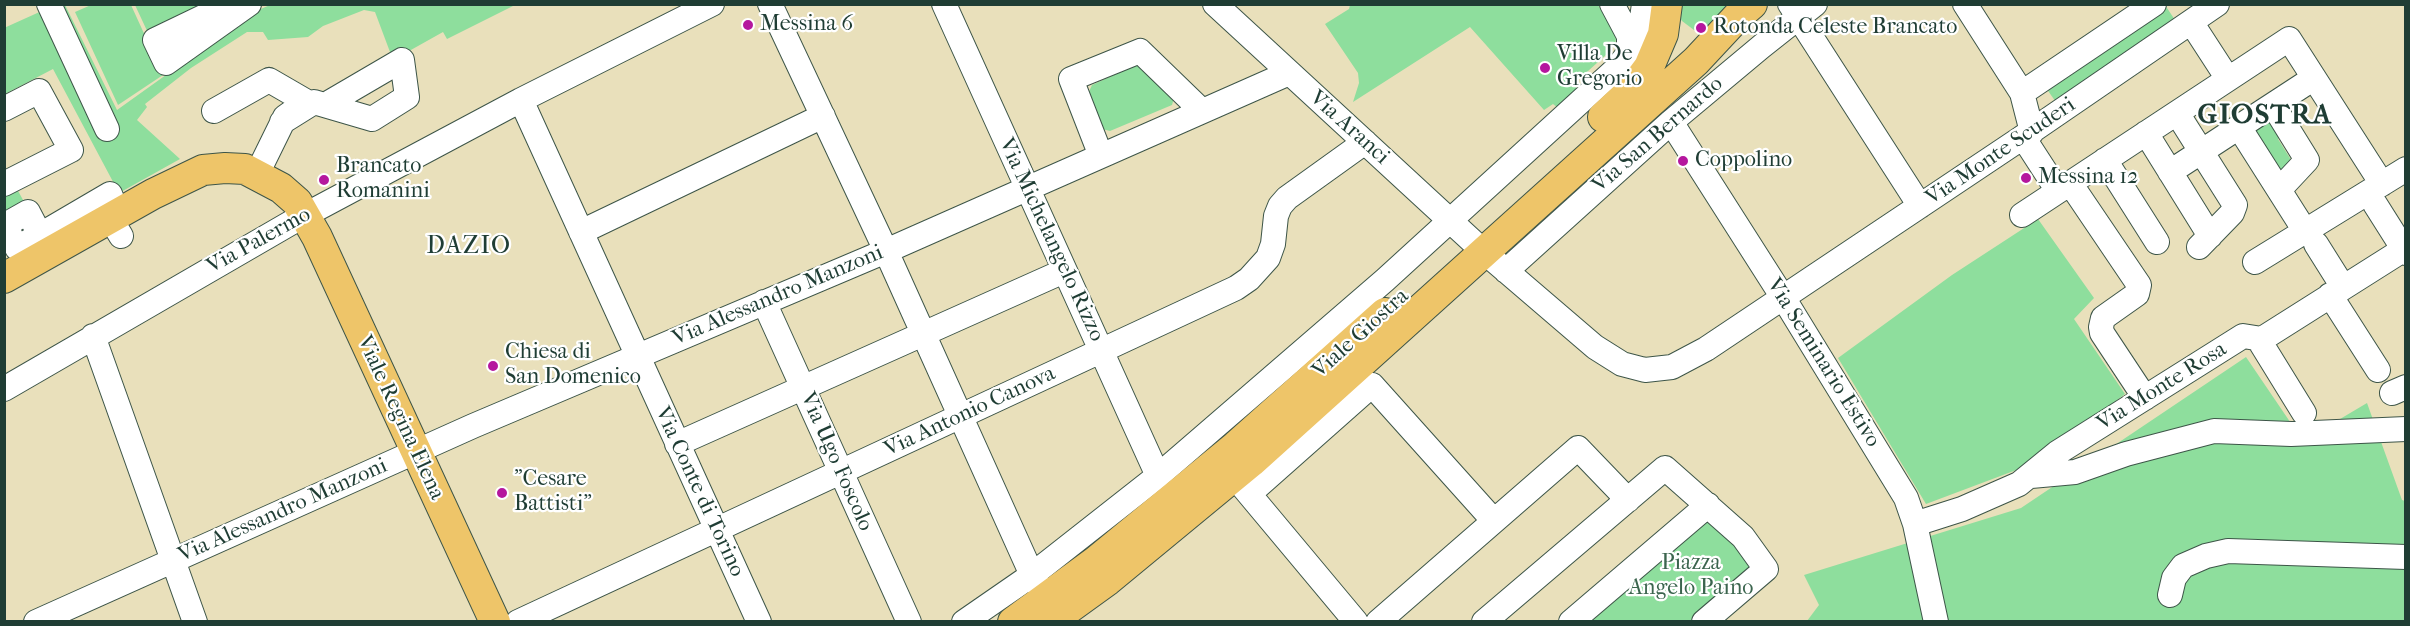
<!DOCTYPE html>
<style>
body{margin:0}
#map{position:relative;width:2410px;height:626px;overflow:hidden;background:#e9e0bb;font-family:"IM FELL French Canon",serif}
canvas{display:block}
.frame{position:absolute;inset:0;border:6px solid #1f3d34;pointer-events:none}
</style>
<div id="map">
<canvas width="2410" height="626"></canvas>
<div class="frame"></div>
</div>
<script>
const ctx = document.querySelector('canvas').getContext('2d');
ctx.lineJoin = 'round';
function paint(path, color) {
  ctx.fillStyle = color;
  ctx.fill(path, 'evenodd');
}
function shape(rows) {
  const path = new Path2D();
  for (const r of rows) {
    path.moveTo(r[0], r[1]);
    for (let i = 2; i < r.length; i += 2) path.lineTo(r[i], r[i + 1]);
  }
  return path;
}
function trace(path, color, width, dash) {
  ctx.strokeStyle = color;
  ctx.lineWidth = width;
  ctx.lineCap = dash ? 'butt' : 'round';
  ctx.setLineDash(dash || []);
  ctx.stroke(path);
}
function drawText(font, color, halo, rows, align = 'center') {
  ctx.font = font + ' "IM FELL French Canon",serif';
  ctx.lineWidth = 4.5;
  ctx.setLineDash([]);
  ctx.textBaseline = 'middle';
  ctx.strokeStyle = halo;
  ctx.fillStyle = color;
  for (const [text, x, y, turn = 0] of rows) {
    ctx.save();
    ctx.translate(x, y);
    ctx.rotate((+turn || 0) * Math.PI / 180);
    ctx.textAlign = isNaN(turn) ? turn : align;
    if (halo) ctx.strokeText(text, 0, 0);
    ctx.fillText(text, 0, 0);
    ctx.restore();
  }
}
paint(shape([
 [55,5,65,5,117,110,254,12,270,5,515,5,447,39,443,32,393,60,375,12,364,10,323,26,308,37,268,40,263,32,247,32,191,68,145,104,147,107,137,120,180,159,119,193,53,69,5,94,4,28],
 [91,5,131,5,163,75,118,105,75,12],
 [135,5,214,5,149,35],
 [1350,5,1598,5,1611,24,1616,39,1615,45,1607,54,1578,80,1574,97,1562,111,1553,104,1544,110,1470,27,1353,102,1359,83,1358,73,1325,24,1349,9],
 [1679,5,1730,5,1707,30,1701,31,1694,30,1682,21,1679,16],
 [2165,5,2179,26,2060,108,2044,85],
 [1136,65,1145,68,1174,98,1172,105,1110,131,1102,129,1087,96,1092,85],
 [2273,105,2290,131,2278,139,2298,171,2279,190,2239,127],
 [17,189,28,209,5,221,5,196],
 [2038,219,2094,298,2074,319,2125,394,2035,463,1926,504,1838,358,1952,275],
 [2246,357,2303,441,2367,403,2402,500,2405,501,2405,621,1807,621,1819,605,1804,575,2021,508],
 [1707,514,1758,569,1696,621,1581,622]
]), '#8ede9d');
const minor = shape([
 [49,4,107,129],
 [230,4,155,40,166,63,249,4],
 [770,4,886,251,1032,575,1040,588],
 [944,4,1158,476],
 [1215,4,1483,251,1595,347,1622,364,1645,370,1672,367,1706,349,2023,137,2217,4],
 [1612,4,1629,36,1629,50],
 [1790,4,1920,206],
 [1965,4,2022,93,2032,132],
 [2191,22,2228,79],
 [2022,93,2154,4],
 [521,100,759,622],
 [2273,105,2307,160,2279,190],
 [4,109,39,91,71,150,4,184],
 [214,111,269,80,307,102],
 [2177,113,2235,205,2232,213,2199,247],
 [282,122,314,102,372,119,407,97,402,60,325,105],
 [1671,122,1789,307,1906,498,1915,524,1936,622],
 [2239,127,2305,231],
 [2146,133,2210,236],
 [2023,137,2058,191],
 [1101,156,1071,79,1140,51,1202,111],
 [2105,160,2157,242],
 [2170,172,2314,78],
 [257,174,285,117,292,112],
 [2070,183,2139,285,2137,294,2103,318,2101,327,2102,333,2145,398],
 [2375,204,2406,253],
 [2022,215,2289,39,2382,184],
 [110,218,121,236],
 [581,232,823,116],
 [40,235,17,248,5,225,28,212,40,235,110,194,112,199,50,236],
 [2316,244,2343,287],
 [2255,262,2406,169],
 [1506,271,1671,122,1762,46,1815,4],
 [2330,295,2378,370],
 [764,302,909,622],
 [93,336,195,622],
 [2259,340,2304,413],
 [4,389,294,221,521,100,712,4],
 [2392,393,2406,387],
 [677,444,1064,271],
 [2031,476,2075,472,2126,454,2214,431,2291,434,2406,429],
 [1239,482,1356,622],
 [1249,494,1372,385,1494,521],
 [1915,524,1962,509,2019,484,2057,453,2243,336,2262,339,2406,248],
 [2170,595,2174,578,2183,566,2206,556,2228,551,2406,557],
 [36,622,473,426,886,251,1289,73],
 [518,622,1236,288,1249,279,1268,258,1273,244,1276,216,1280,206,1287,198,1365,142],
 [964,622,1032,575,1158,476,1385,280,1615,70,1625,58,1640,33,1644,4],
 [1378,622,1578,448,1628,500],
 [1484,622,1665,468,1743,537,1766,569,1704,622],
 [1571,622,1708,505]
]);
const major = shape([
 [1603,117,1631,91,1649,67,1663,34,1667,4],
 [4,278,153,194,203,170,225,168,245,169,281,188,297,202,317,237,495,622],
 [1013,622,1096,561,1236,446,1385,313],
 [1050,622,1108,580,1251,462,1696,61,1738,16,1752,4]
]);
trace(minor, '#3d5548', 26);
trace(major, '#3d5548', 32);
trace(minor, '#fff', 24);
trace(major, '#eec569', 30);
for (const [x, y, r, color] of [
 [748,25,6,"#b5179e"],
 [1701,28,6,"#b5179e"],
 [1545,68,6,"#b5179e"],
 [1683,161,6,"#b5179e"],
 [2026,178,6,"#b5179e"],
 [324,180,6,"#b5179e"],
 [493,366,6,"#b5179e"],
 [502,493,6,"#b5179e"]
]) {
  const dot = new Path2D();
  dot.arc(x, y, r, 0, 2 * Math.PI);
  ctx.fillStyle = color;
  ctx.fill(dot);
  trace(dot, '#fff', 2);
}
drawText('22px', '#1f3d34', '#fff', [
 ["Messina 6",760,25],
 ["Rotonda Celeste Brancato",1713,28],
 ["Villa De",1557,55],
 ["Gregorio",1557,80],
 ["Coppolino",1695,161],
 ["Brancato",336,167],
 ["Romanini",336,192],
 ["Messina 12",2038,178],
 ["Chiesa di",505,353],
 ["San Domenico",505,378],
 ["\"Cesare",514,480],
 ["Battisti\"",514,505]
], 'left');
drawText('22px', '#1f3d34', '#fff', [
 ["Via Aranci",1349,128,42],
 ["Via San Bernardo",1658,135,-41],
 ["Via Monte Scuderi",2001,152,-34],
 ["Via Michelangelo Rizzo",1051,240,65],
 ["Via Palermo",259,241,-29],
 ["Via Alessandro Manzoni",778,296,-23],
 ["Viale Giostra",1361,334,-42],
 ["Via Seminario Estivo",1823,363,58],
 ["Via Monte Rosa",2162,387,-32],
 ["Via Antonio Canova",970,412,-25],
 ["Viale Regina Elena",400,418,65],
 ["Via Ugo Foscolo",836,462,66],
 ["Via Conte di Torino",699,492,65],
 ["Via Alessandro Manzoni",283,511,-24]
]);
drawText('22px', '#3b654e', '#fff', [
 ["Piazza",1691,564],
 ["Angelo Paino",1691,589]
]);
ctx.letterSpacing = '1.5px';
drawText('24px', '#1f3d34', '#fff', [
 ["DAZIO",469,247]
]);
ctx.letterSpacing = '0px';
ctx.letterSpacing = '1.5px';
drawText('bold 28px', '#1f3d34', '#fff', [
 ["GIOSTRA",2265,116]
]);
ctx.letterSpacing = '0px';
</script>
